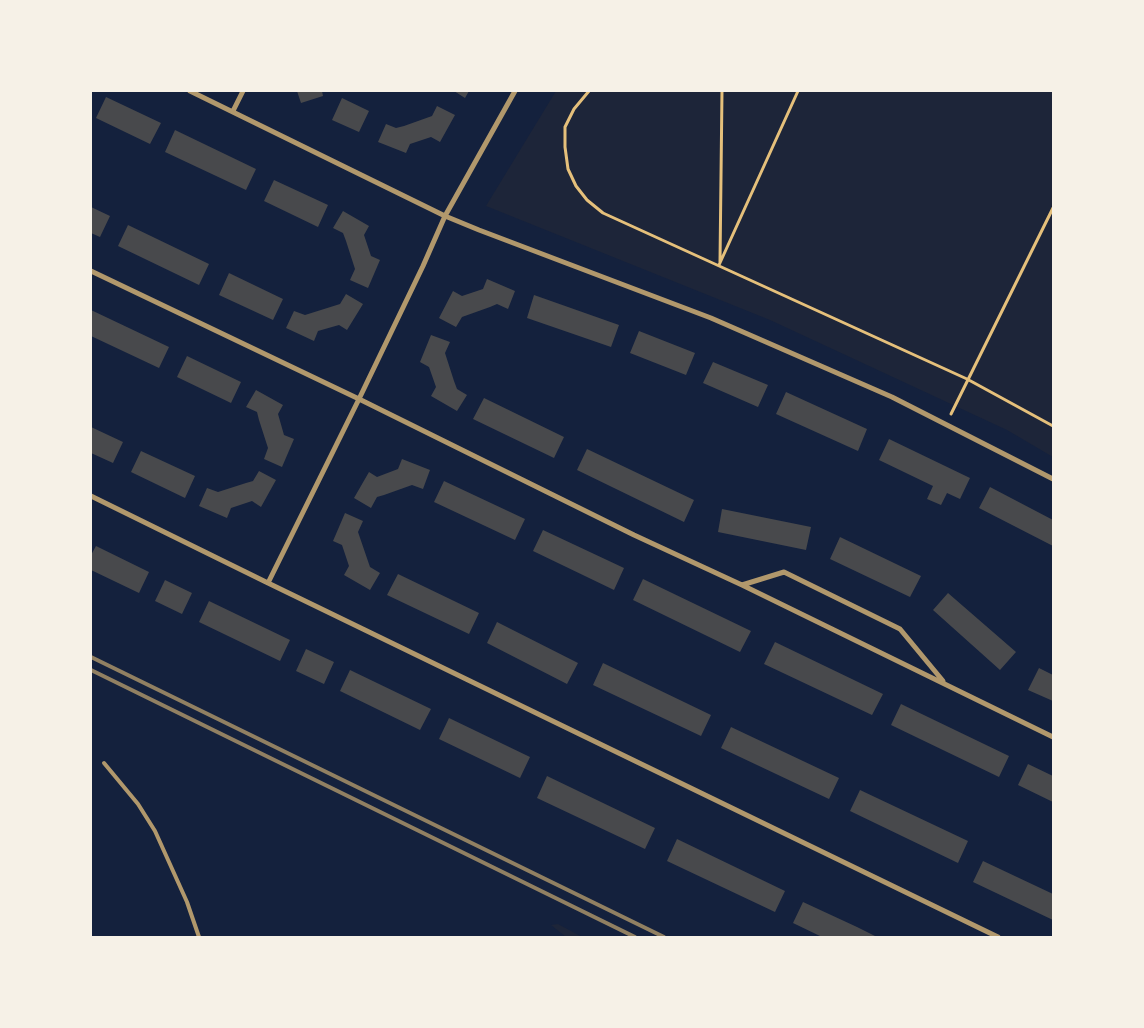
<!DOCTYPE html>
<style>
body{margin:0}
#map{position:relative;width:1144px;height:1028px;overflow:hidden;background:#14213d;font-family:"Alegreya Sans",sans-serif}
canvas{display:block}
.frame{position:absolute;inset:0;border:92px solid #f6f1e7;pointer-events:none}
</style>
<div id="map">
<canvas width="1144" height="1028"></canvas>
<div class="frame"></div>
</div>
<script>
const ctx = document.querySelector('canvas').getContext('2d');
ctx.lineJoin = 'round';
function paint(path, color) {
  ctx.fillStyle = color;
  ctx.fill(path, 'evenodd');
}
function shape(rows) {
  const path = new Path2D();
  for (const r of rows) {
    path.moveTo(r[0], r[1]);
    for (let i = 2; i < r.length; i += 2) path.lineTo(r[i], r[i + 1]);
  }
  return path;
}
function trace(path, color, width, dash) {
  ctx.strokeStyle = color;
  ctx.lineWidth = width;
  ctx.lineCap = dash ? 'butt' : 'round';
  ctx.setLineDash(dash || []);
  ctx.stroke(path);
}
paint(shape([
 [556,91,1053,91,1053,457,1007,430,770,320,486,206],
 [558,924,582,937,566,937,551,925]
]), '#1d2539');
paint(shape([
 [297,91,322,91,323,96,301,103],
 [454,91,469,91,465,98],
 [106,97,161,123,150,144,96,118],
 [342,98,369,111,359,132,332,120],
 [437,106,455,115,440,142,431,137,410,144,406,153,378,142,386,124,396,128,404,126,432,116],
 [175,130,256,169,246,190,165,152],
 [274,180,328,205,318,227,264,201],
 [91,207,110,216,100,237,91,233],
 [343,211,369,226,364,235,371,256,380,260,368,288,350,280,355,269,346,241,343,233,333,228],
 [128,225,209,264,199,285,118,246],
 [229,273,283,299,273,320,219,295],
 [487,279,515,291,508,309,497,304,490,307,462,317,456,327,439,318,453,291,462,296,483,289],
 [346,294,363,304,347,330,339,325,318,331,314,341,286,328,294,311,305,315,340,304],
 [534,295,619,325,611,347,527,318],
 [91,310,169,347,159,368,91,336],
 [639,331,695,353,686,375,630,353],
 [431,335,450,342,445,353,454,381,457,389,467,395,457,411,431,396,436,387,429,367,420,362],
 [187,356,241,382,231,403,177,377],
 [713,362,768,385,758,407,703,383],
 [256,390,283,405,278,414,284,435,294,439,282,467,264,459,268,448,259,420,257,412,246,407],
 [786,392,867,429,858,451,776,414],
 [484,398,564,437,554,458,473,419],
 [91,427,123,442,113,463,91,453],
 [889,439,970,478,960,499,947,493,941,505,927,499,933,486,879,460],
 [587,449,694,500,684,522,577,470],
 [141,451,195,476,185,498,131,472],
 [402,459,430,470,423,489,412,485,384,495,377,497,371,508,354,498,369,472,377,477,398,469],
 [259,471,276,480,261,507,252,501,231,508,227,518,199,506,207,488,218,492,246,483,253,481],
 [444,481,525,519,515,540,434,502],
 [990,487,1053,520,1053,546,979,508],
 [722,509,811,527,806,550,718,532],
 [345,513,363,521,358,532,370,567,380,573,370,590,344,575,349,566,342,545,333,541],
 [543,530,624,568,614,590,533,551],
 [840,537,921,576,910,597,830,559],
 [96,546,149,572,139,593,91,570,91,555],
 [398,574,479,613,469,634,387,595],
 [643,579,751,631,740,652,633,600],
 [165,580,192,593,182,614,155,601],
 [948,593,1016,652,1000,670,933,610],
 [209,601,290,640,280,661,199,622],
 [497,622,578,663,567,684,487,643],
 [775,642,883,694,872,715,764,664],
 [306,649,334,662,324,684,296,671],
 [603,663,711,715,701,736,593,685],
 [1039,668,1053,675,1053,701,1028,690],
 [350,670,431,709,420,730,340,691],
 [901,704,1009,756,999,777,891,725],
 [449,718,530,757,520,778,439,739],
 [731,727,839,778,829,799,721,748],
 [1028,764,1053,776,1053,802,1018,785],
 [547,776,655,828,645,849,537,798],
 [860,790,968,841,958,863,850,811],
 [677,839,785,891,775,912,667,861],
 [983,861,1053,894,1053,920,973,882],
 [803,902,857,927,877,937,822,937,793,923]
]), '#48494c');
trace(shape([
 [589,91,574,109,565,127,565,147,568,169,576,186,587,200,603,213,967,379,1053,426],
 [720,262,722,91],
 [719,265,798,91],
 [951,414,1053,208]
]), '#e5c07b', 3);
trace(shape([
 [104,763,138,804,155,831,187,902,199,937]
]), '#b1986c', 4);
trace(shape([
 [190,91,445,216,479,230,711,318,892,397,1053,479],
 [233,111,243,91],
 [91,271,359,399,634,535,742,585,1053,737],
 [91,496,268,583,998,937],
 [268,583,359,399,423,266,445,216,515,91],
 [742,585,784,572,900,629,943,681]
]), '#b1986c', 5);
trace(shape([
 [91,657,664,937],
 [91,670,635,937]
]), '#918062', 4);
</script>
